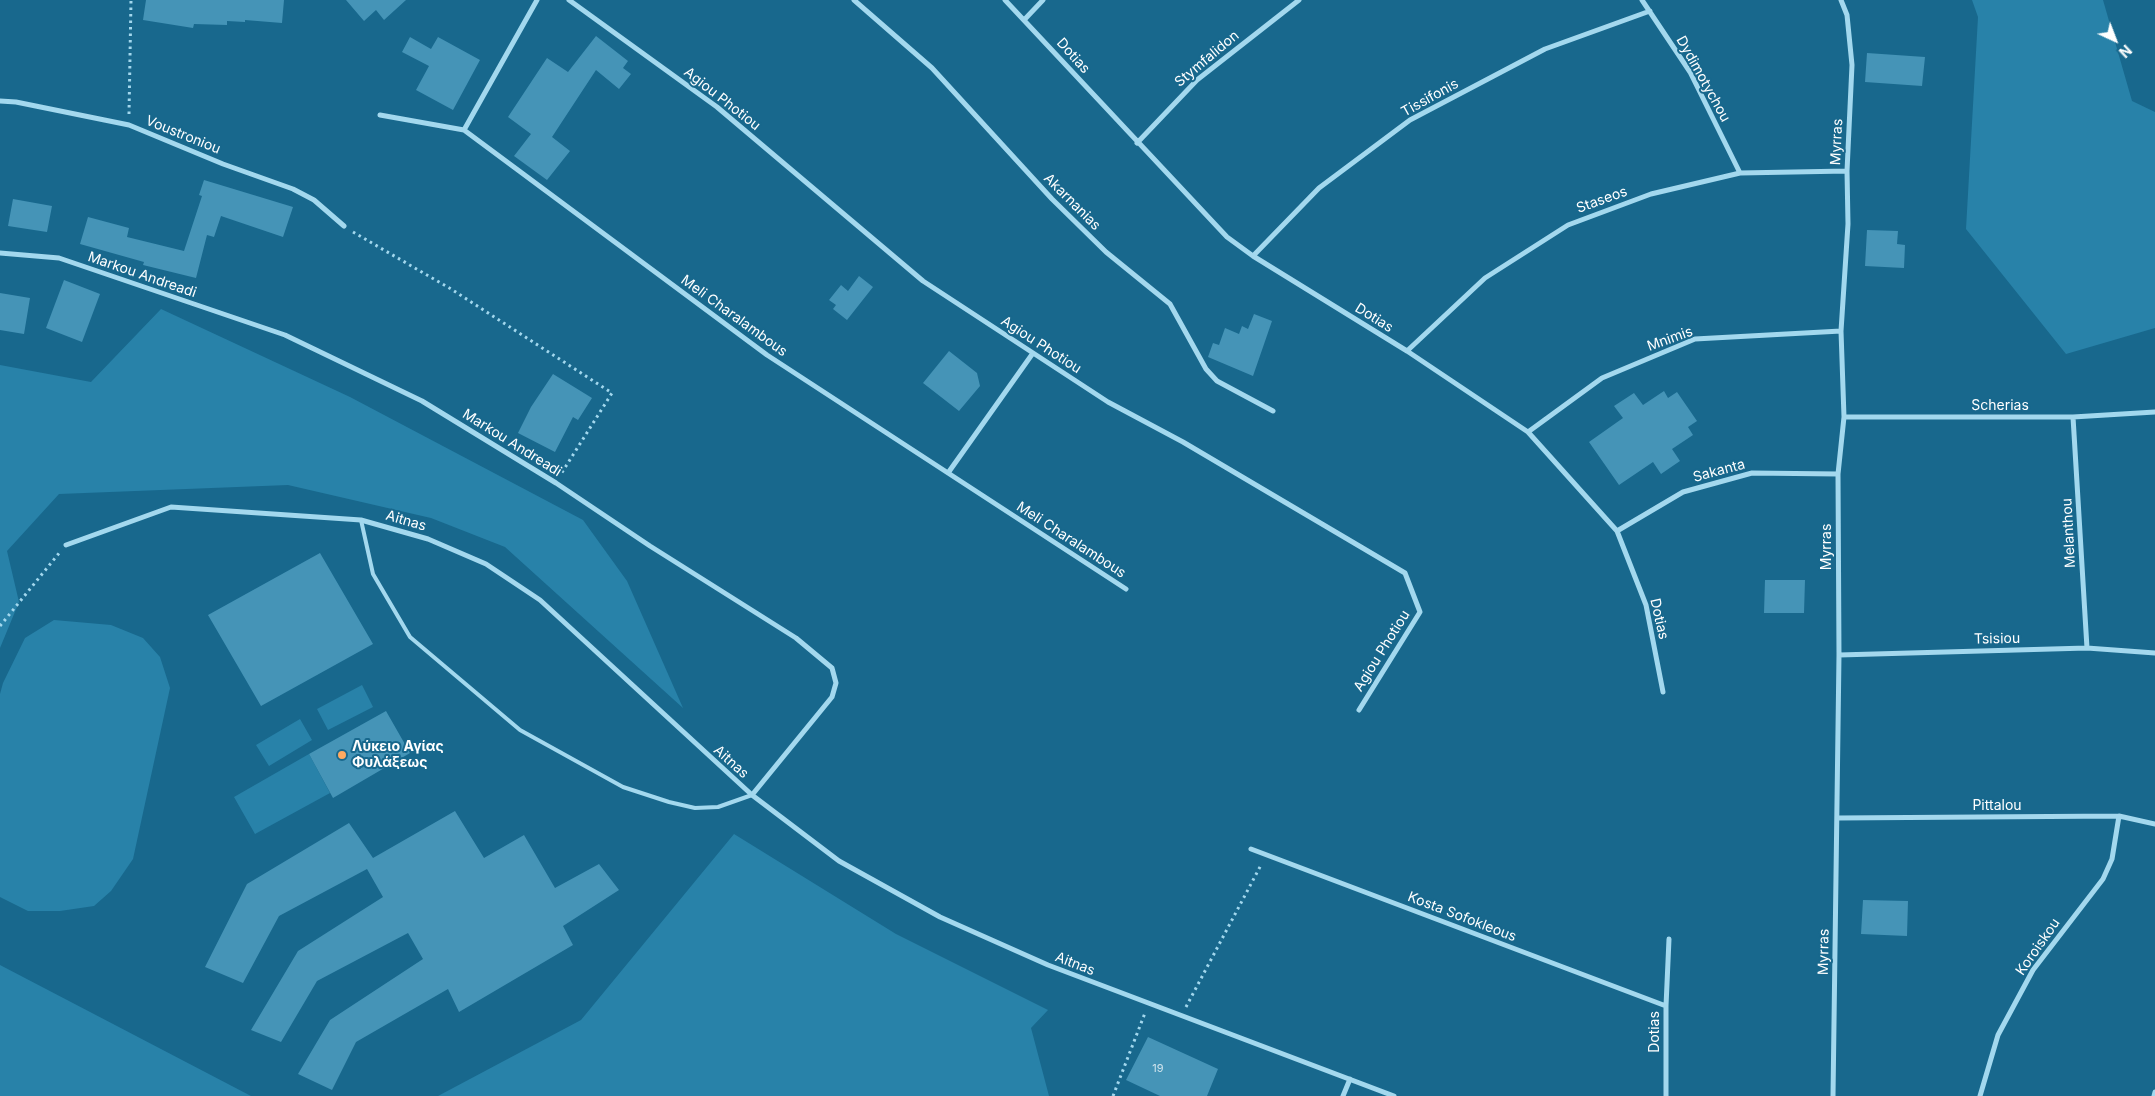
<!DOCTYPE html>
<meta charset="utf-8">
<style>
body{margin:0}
#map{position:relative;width:2155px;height:1096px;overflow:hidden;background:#18688d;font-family:Inter,sans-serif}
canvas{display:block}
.north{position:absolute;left:2090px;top:15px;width:50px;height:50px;-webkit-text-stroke:4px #18688d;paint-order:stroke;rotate:137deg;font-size:14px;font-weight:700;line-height:20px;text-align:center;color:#fff}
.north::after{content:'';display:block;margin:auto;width:18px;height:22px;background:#fff;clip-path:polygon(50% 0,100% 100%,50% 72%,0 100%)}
</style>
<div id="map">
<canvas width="2155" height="1096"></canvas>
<div class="north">N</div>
</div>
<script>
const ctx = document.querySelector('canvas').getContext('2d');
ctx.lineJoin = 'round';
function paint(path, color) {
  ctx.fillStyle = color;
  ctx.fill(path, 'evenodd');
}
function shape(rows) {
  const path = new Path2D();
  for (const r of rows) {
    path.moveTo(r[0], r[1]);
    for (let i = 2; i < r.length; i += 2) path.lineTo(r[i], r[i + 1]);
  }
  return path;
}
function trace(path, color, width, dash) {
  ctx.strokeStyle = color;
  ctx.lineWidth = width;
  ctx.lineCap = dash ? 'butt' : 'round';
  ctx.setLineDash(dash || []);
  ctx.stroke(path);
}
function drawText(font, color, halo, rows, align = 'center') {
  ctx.font = font + ' Inter,sans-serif';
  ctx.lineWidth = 4;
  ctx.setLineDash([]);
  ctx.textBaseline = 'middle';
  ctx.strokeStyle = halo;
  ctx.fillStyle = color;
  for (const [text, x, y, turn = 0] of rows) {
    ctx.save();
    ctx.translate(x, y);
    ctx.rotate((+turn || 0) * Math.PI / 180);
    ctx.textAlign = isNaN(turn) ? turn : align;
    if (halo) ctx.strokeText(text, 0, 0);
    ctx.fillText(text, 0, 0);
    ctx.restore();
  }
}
paint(shape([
 [1972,0,2103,0,2132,101,2155,112,2155,328,2066,354,1966,229,1978,17],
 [161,309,350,397,583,520,627,581,683,708,505,547,431,518,288,485,59,494,7,551,19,602,0,648,0,365,91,382],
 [54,620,111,625,143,638,160,657,170,688,133,859,111,891,94,906,60,911,28,911,0,897,0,694,3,683,25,638],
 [362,685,373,707,328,730,317,709],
 [300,719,312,740,269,766,256,745],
 [309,754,330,793,255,834,234,797],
 [734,834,896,934,1048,1010,1031,1028,1049,1096,438,1096,581,1020],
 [0,965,251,1096,0,1096]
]), '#2882a9');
paint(shape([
 [146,0,284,0,282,23,245,20,245,22,227,21,227,25,194,24,193,28,143,20],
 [346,0,406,0,384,20,376,10,364,21],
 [596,36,628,61,623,68,631,74,619,89,596,70,552,137,570,151,547,180,514,156,531,134,508,117,547,58,568,72],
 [410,37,431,49,438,37,480,60,453,110,416,90,429,66,402,52],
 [1867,53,1925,57,1922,86,1865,82],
 [204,180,293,207,283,237,221,216,214,237,207,235,196,278,143,265,144,262,80,244,88,217,129,228,127,237,184,251,202,196,199,195],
 [13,199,52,206,47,232,8,226],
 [1867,230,1898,231,1897,244,1905,245,1904,268,1865,266],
 [859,276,873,287,847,320,833,309,836,305,829,300,841,285,848,291],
 [64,280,100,294,82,342,46,328],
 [0,293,30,298,24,334,0,330],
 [1254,314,1272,321,1253,376,1208,357,1213,343,1219,345,1225,328,1239,334,1242,326,1248,329],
 [949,351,977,373,980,386,959,411,923,383],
 [553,374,592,398,578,420,573,417,555,452,518,433,531,407],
 [1664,391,1668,398,1677,392,1697,421,1688,427,1693,435,1672,449,1680,461,1661,474,1653,462,1619,485,1589,442,1623,418,1614,406,1634,393,1643,405],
 [320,553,373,644,261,706,208,615],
 [1765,580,1805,580,1804,613,1764,613],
 [386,711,410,753,333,798,309,754],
 [455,811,484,858,524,835,555,888,599,864,619,890,563,926,573,945,459,1012,448,989,356,1042,332,1090,298,1074,330,1020,423,959,408,933,317,981,281,1042,251,1030,298,951,383,897,367,869,279,916,243,983,205,967,247,884,349,823,373,858],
 [1863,900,1908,901,1907,936,1861,934],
 [1148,1037,1218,1069,1207,1096,1160,1096,1126,1080]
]), '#4594b7');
trace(shape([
 [129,114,131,0],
 [353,232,451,289,612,393,561,474],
 [0,626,60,552],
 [1186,1007,1261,865],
 [1113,1096,1145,1013]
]), '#a3d8ee', 3, [2.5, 4]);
trace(shape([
 [361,520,373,574,410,637,520,730,623,787,669,802,695,808,718,807,752,795]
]), '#a3d8ee', 4);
trace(shape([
 [537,0,464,130,767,355,1126,589],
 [569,0,717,107,923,281,1108,402,1183,442,1405,573,1420,612,1359,710],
 [854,0,932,68,1052,199,1106,252,1170,304,1206,369,1217,381,1273,411],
 [1005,0,1227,237,1253,256,1407,351,1528,432,1617,531,1646,605,1663,692],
 [1642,0,1690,72,1740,173],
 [1025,19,1043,0],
 [0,101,16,102,129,125,223,164,293,189,314,200,344,226],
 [380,115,464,130],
 [1137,143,1197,80,1299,0],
 [0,253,59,258,285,335,422,401,556,483,650,546,796,638,832,668,836,683,832,697,752,795],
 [1253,256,1319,188,1410,120,1545,49,1650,11],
 [1407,351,1485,278,1568,225,1651,194,1740,173,1847,171],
 [1844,417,2073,417,2155,412],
 [2073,417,2087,648],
 [1528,432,1602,378,1695,339,1841,331],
 [948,473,1033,353],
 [1617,531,1683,492,1752,473,1838,474],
 [66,545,171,507,361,520,428,539,486,564,540,600,752,795,839,861,940,917,1048,965,1394,1096],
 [1839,655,2087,648,2155,653],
 [1838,818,2119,816,2155,824],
 [1251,849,1666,1006],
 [1343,1096,1350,1079],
 [1666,1096,1666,1006,1669,939],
 [1833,1096,1839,655,1838,474,1844,417,1841,331,1848,224,1847,171,1852,65,1847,15,1841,0],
 [1980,1096,1998,1035,2033,970,2103,879,2112,859,2119,816],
 [2154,1096,2155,1092]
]), '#a3d8ee', 5);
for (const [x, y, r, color] of [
 [342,755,5,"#ffaa61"]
]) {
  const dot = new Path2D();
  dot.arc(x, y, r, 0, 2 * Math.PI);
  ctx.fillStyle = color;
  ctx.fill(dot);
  trace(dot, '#18688d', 2);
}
drawText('11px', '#d0e4ed', null, [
 ["19",1158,1069]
]);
drawText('14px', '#fff', '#18688d', [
 ["Dotias",1073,56,48],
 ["Stymfalidon",1207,59,-40],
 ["Dydimotychou",1703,79,61],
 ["Tissifonis",1430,98,-29],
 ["Agiou Photiou",722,99,38],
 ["Voustroniou",183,135,22],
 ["Myrras",1837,142,-87],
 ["Staseos",1602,200,-20],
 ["Akarnanias",1072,202,45],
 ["Markou Andreadi",142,275,19],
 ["Meli Charalambous",734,316,36],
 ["Dotias",1374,318,32],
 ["Mnimis",1670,339,-20],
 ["Agiou Photiou",1041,345,33],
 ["Scherias",2000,406],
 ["Markou Andreadi",512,443,32],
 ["Sakanta",1719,471,-15],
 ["Aitnas",406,521,16],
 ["Melanthou",2069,533,-93],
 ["Meli Charalambous",1071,540,33],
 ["Myrras",1827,547,-90],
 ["Dotias",1659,619,77],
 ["Tsisiou",1997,639,-1],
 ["Agiou Photiou",1382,651,-58],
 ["Aitnas",731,762,42],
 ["Pittalou",1997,806],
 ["Kosta Sofokleous",1462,917,21],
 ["Koroiskou",2038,947,-55],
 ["Myrras",1824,952,-89],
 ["Aitnas",1075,964,21],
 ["Dotias",1655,1032,-90]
]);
drawText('bold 14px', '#fff', '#18688d', [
 ["Λύκειο Αγίας",352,747],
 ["Φυλάξεως",352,763]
], 'left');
</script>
